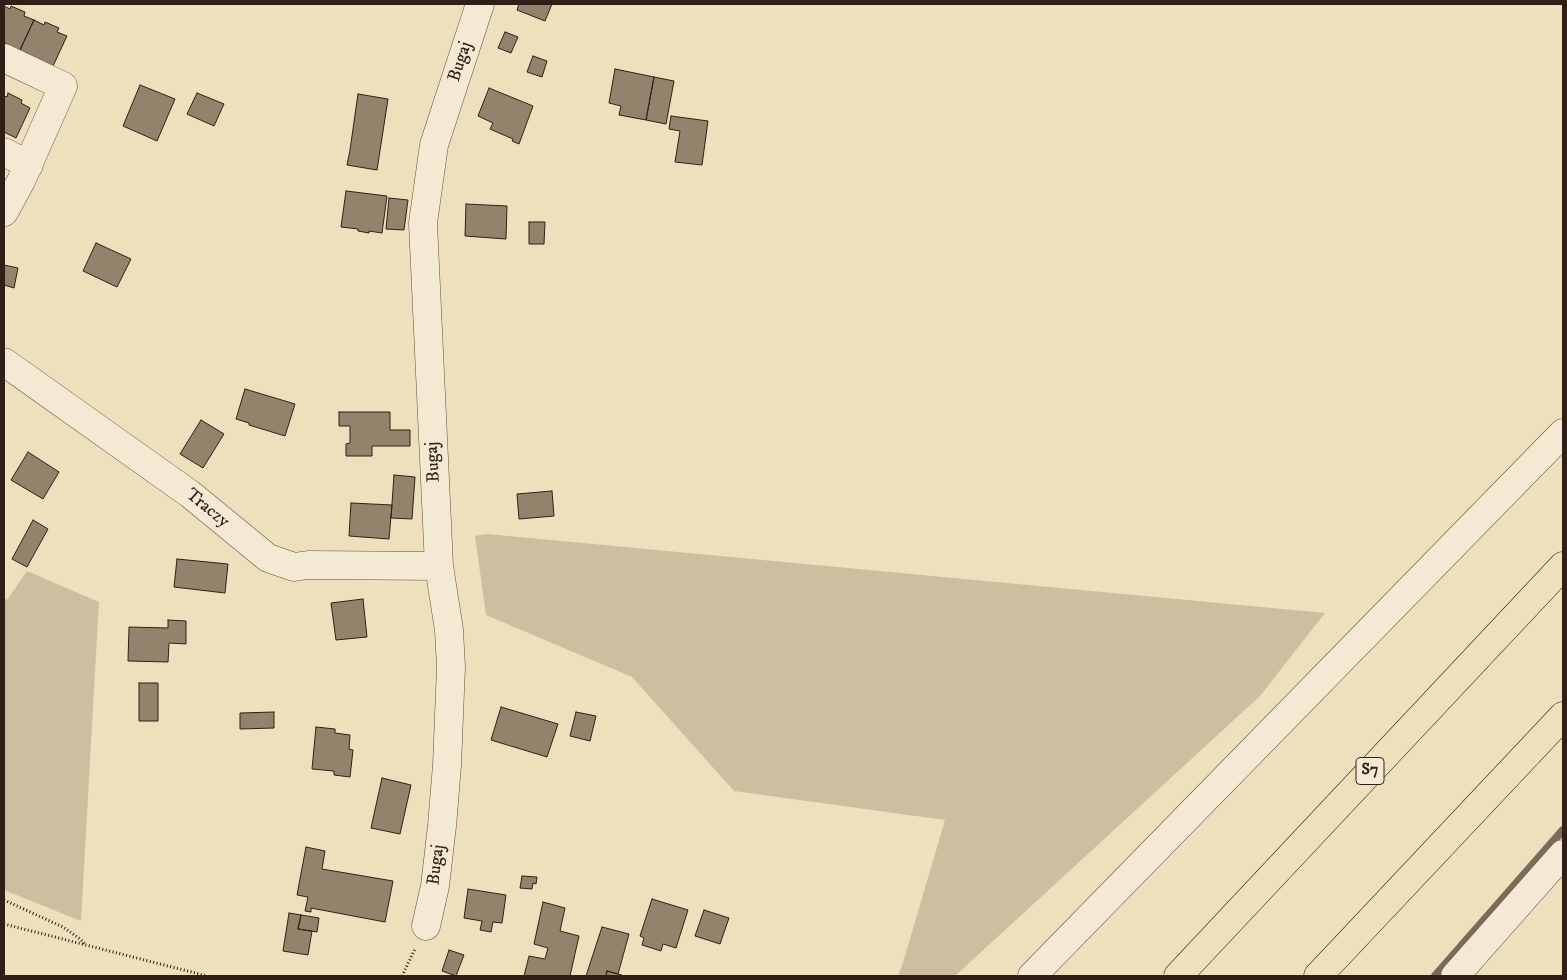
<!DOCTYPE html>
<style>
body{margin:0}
#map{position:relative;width:1567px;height:980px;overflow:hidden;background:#eedfbd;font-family:"IM FELL DW Pica",serif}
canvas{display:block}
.frame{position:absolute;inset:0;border:5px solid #311f15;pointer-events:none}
</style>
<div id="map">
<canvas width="1567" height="980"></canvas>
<div class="frame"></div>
</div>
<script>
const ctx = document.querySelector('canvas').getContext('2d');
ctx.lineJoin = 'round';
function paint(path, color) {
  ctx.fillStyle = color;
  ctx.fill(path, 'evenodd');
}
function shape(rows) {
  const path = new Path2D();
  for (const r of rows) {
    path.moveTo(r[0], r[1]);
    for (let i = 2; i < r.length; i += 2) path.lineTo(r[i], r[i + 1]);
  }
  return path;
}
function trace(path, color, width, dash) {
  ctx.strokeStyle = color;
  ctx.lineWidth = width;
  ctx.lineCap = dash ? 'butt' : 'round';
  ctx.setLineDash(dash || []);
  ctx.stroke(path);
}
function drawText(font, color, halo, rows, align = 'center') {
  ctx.font = font + ' "IM FELL DW Pica",serif';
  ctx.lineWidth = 4;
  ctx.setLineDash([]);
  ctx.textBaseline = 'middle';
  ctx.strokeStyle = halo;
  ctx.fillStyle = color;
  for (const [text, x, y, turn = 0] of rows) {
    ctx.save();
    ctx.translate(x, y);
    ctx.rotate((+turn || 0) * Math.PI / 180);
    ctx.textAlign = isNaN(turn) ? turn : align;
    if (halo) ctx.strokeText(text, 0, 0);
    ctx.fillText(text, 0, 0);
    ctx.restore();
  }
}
paint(shape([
 [487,534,1325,613,1260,696,955,976,898,976,902,966,945,820,734,791,632,677,486,615,475,536],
 [27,571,99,602,81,921,4,890,4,598,7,600]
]), '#cebea0');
trace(shape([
 [1435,976,1563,830]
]), '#7c6b58', 8);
const building = shape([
 [519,4,552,4,545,21,517,10,519,4],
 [4,6,10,9,11,6,25,12,24,16,34,20,20,50,4,43,4,6],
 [34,20,44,25,45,22,59,28,57,32,67,36,53,66,20,50,34,20],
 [505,32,518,37,511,53,498,48,505,32],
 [533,56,547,61,542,77,527,72,533,56],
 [615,69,654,77,646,120,619,115,621,106,609,103,615,69],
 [654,77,674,81,666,124,646,120,654,77],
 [140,85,175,99,157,141,123,126,140,85],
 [489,88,533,106,519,144,512,141,513,139,490,129,493,123,478,116,489,88],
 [8,93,22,100,21,103,30,108,16,138,4,132,4,96,7,97,8,93],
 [197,93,224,104,214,126,187,114,197,93],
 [358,94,388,99,377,170,347,165,350,150,358,94],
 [671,116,708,121,702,165,675,162,680,131,669,129,671,116],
 [346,191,387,196,382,233,369,231,369,233,358,231,358,229,341,227,346,191],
 [389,198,408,200,404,230,386,229,389,198],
 [466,204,507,206,506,239,465,236,466,204],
 [529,222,545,222,544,244,529,244,529,222],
 [96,243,131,259,117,287,83,271,96,243],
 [4,265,18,268,14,288,4,285,4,265],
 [245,389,295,404,285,436,249,425,249,423,236,419,245,389],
 [339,412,390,412,390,430,410,430,410,446,372,446,372,456,346,456,346,444,350,443,350,426,339,426,339,412],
 [201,420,224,434,203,468,180,454,201,420],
 [28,452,59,472,43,499,11,480,28,452],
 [394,475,415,477,412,519,391,518,394,475],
 [552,491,554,516,519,519,517,494,552,491],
 [351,503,392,505,389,539,349,536,351,503],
 [33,520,48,529,27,567,12,559,33,520],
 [177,559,228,564,225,593,174,587,177,559],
 [363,599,367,637,336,640,331,603,363,599],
 [168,620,186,621,186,644,169,643,168,662,128,661,129,627,168,628,168,620],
 [139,683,158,683,158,721,139,721,139,683],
 [501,707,558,724,547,757,491,740,501,707],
 [274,712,274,728,240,729,240,713,274,712],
 [576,712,596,716,590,741,570,736,576,712],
 [316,727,335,729,335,733,350,735,349,749,353,750,350,777,334,775,334,771,312,769,316,727],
 [382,778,411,785,400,834,371,828,382,778],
 [306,847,325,851,322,869,393,881,385,922,311,908,311,912,305,911,308,897,297,895,306,847],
 [522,876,537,877,536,884,533,883,532,889,520,888,522,876],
 [468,889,506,895,502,923,493,922,491,932,480,930,482,921,464,918,468,889],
 [652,899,688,910,676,948,663,944,661,951,642,945,644,938,640,936,652,899],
 [543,902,565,908,560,931,579,936,570,976,524,976,529,956,545,959,548,948,534,944,543,902],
 [704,910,729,918,720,944,695,936,704,910],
 [289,913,301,915,298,929,312,931,308,955,283,951,289,913],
 [301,915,319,918,317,932,298,929,301,915],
 [602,927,629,934,618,974,607,971,606,976,586,976,602,927],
 [449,950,464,955,456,976,442,971,449,950],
 [607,971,622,975,621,976,606,976,607,971]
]);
paint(building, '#93836c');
trace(building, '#311f15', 1);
const minor = shape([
 [4,58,63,86,21,181,4,212],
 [4,152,29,165],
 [4,362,190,494,268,558,294,567,308,565,439,566],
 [426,926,435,886,442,826,447,765,451,667,449,630,439,566,423,223,434,145,480,4],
 [1032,976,1563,433],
 [1455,976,1563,854]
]);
const highway = shape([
 [1178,976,1563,566],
 [1318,976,1563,716]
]);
trace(minor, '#604f3f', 29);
trace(highway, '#311f15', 29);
trace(shape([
 [4,900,63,927,80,939,86,945],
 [4,924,207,976],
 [402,976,415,949]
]), '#311f15', 3, [1, 2.5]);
trace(minor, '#f4ead4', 28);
trace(highway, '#eedfbd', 28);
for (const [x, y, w] of [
 [1370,771,28]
]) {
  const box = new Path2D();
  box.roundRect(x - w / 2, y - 13.5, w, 27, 4);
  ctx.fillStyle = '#f4ead4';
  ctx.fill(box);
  trace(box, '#311f15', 1);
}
drawText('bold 16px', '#311f15', null, [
 ["S7",1370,771]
]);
drawText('18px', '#311f15', '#f4ead4', [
 ["Bugaj",461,62,-72],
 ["Bugaj",434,462,-93],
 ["Traczy",207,509,39],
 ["Bugaj",437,865,-83]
]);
</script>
